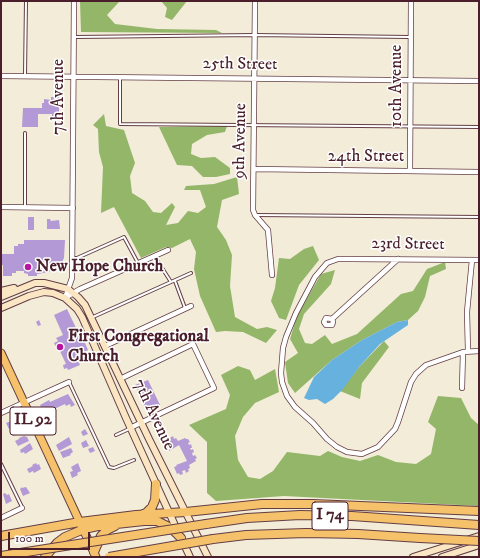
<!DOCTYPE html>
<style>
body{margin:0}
#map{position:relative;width:480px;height:558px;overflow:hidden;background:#f3ecd8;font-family:"IM FELL DW Pica",serif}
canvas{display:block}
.frame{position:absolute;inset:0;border:2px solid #4a1f2b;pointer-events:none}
.scale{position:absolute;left:8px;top:532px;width:82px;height:18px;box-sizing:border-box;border:2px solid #4a1f2b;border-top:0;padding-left:5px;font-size:12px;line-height:14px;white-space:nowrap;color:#4a1f2b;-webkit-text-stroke:3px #fff;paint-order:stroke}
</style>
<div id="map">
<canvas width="480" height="558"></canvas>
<div class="frame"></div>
<div class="scale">100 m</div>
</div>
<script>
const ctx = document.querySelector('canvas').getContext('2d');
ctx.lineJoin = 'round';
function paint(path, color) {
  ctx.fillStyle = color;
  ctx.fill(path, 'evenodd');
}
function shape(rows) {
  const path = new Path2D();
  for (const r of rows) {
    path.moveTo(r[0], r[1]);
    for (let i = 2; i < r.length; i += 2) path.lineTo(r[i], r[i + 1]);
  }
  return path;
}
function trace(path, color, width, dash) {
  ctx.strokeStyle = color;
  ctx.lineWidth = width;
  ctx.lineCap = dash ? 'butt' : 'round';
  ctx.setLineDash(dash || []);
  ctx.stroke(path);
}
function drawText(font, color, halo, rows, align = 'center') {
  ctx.font = font + ' "IM FELL DW Pica",serif';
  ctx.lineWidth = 3;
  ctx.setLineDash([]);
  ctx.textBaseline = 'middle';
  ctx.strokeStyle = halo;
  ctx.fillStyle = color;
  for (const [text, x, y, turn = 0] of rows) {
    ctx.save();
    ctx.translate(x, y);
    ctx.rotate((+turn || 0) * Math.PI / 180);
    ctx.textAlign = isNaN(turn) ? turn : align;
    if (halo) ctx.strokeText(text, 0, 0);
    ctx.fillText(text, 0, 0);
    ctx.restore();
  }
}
paint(shape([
 [80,1,123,1,119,2,107,15,115,24,157,29,216,30,222,33,81,32],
 [161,1,187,1,172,20,165,17,167,8],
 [104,114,106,126,124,130,135,163,130,176,132,193,145,201,153,212,161,213,172,203,175,207,166,225,178,223,188,211,198,213,206,207,200,190,184,190,186,186,214,184,237,177,239,194,222,200,217,227,226,240,232,255,230,286,235,317,257,329,267,327,277,330,266,343,243,332,225,331,216,332,200,296,194,269,196,252,190,239,172,248,166,247,141,258,114,207,101,213,103,167,99,152,98,129,93,125],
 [227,126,225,132,207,135,192,144,191,154,201,158,215,157,230,168,230,174,216,177,203,177,192,166,177,165,159,127],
 [313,246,319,260,299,285,286,320,279,318,271,301,275,288,279,258,290,259,304,249],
 [445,262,446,269,430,276,425,297,418,311,408,320,397,322,362,340,332,360,295,393,288,383,285,362,298,353,290,339,297,316,321,274,335,270,331,284,304,314,299,329,305,343,312,344,325,335,332,344,357,334,401,294,413,291,427,269],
 [384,341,389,347,362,383,360,399,340,391,359,367],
 [238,366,250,370,255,380,275,369,279,392,255,403,243,417,235,436,238,460,248,477,260,479,273,471,287,452,320,456,328,451,342,457,360,461,378,455,396,462,416,464,431,454,436,429,428,422,438,396,461,398,471,418,479,425,479,506,284,496,216,501,207,493,207,442,189,425,226,409,230,395,221,375]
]), '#93b669');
paint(shape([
 [408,320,408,325,380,344,359,367,343,389,333,399,325,404,317,399,309,400,304,398,314,377,332,360,362,340,397,322]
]), '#67b1df');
paint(shape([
 [51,97,59,97,59,117,52,117,52,114,38,114,38,127,22,127,23,108,42,108,42,103,44,103,44,99,51,100],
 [28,217,34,217,34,230,28,230],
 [47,219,50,219,51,221,59,220,60,229,47,229],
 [24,240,65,240,64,258,61,264,49,272,37,274,37,276,28,276,28,274,24,273,24,271,16,271,16,273,12,273,12,276,3,276,3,265,1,265,1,254,14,254,14,246,18,246,18,244,24,244],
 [67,309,77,330,73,332,75,337,81,334,88,350,76,357,80,365,68,370,67,368,64,369,63,365,66,364,59,349,57,349,54,343,58,341,56,338,63,335,54,315],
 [39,320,41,325,38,326,36,322],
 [148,380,160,405,147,411,135,385],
 [68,394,75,405,71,407,70,404,66,406,65,404,52,410,53,413,45,417,40,405,49,400,50,402],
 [19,418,21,423,9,429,6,423],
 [19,428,22,433,13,436,10,432],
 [85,429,88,434,83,436,81,432],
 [24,436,27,437,29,441,18,446,15,441,19,439,19,438],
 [173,436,174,439,176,438,178,441,185,438,186,439,188,439,190,442,188,443,189,445,191,444,192,448,190,448,191,450,193,449,194,452,192,453,193,456,195,455,197,458,195,459,196,461,189,465,190,468,188,469,189,471,186,473,185,470,182,471,183,474,180,475,179,473,177,474,174,467,177,466,176,465,187,461,179,445,169,451,169,449,166,451,163,444,165,443,164,441,167,439,168,442,171,440,170,438],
 [69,437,72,444,59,451,56,445],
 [86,440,89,446,83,448,81,443],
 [30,443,33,449,25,454,24,452,21,453,20,450],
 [93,447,95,451,90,453,88,449],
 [71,448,73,452,70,454,71,455,63,458,60,452],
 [36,463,37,465,39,464,41,469,34,473,33,471,29,473,27,469,33,466,32,465],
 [78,463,81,471,77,473,78,475,72,478,70,472,73,471,71,467],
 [22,487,22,488,26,487,30,493,23,496,20,489],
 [5,493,7,495,9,494,12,501,6,504,3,494]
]), '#b399d5');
const lane = shape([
 [75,37,255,35,409,37],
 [25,75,26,1],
 [120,77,120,124,479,127],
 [25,133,25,207],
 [256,215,479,217],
 [155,257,171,282],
 [73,258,77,258,124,237,138,263],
 [175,281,185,308],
 [93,317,191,273],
 [69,382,109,467,114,468,134,460],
 [116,435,129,429],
 [1,464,22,507]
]);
const street = shape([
 [255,1,253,210,255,215,268,230,272,275],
 [1,76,479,81],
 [254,169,479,172],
 [410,171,411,1],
 [1,207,73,208],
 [479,260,351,259,338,259,327,263,315,277,296,313,286,337,283,348,281,373,282,382,287,396,295,407,313,423,327,439,337,447,347,452,362,454,378,447,395,429,398,422,411,382,416,374,426,365,463,352,479,351],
 [65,298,72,278,74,1],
 [65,298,80,289,168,250],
 [332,319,333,322,332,325,326,325,324,322,326,318,332,319,398,259],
 [105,346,191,306],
 [468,351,467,312,472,260],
 [120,379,193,344,214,388,130,428],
 [462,388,463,352],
 [1,413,69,382],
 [1,518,22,508]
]);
const secondary = shape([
 [1,291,14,288],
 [1,297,35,283,44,283,68,289,78,297,85,305,149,439,208,557],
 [1,308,29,296,44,292,53,293,65,298,77,309,82,317,126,418,178,532],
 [182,540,190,557],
 [413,557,479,536],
 [442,557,479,545]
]);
const primary = shape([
 [1,353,96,557]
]);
const highway = shape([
 [143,514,146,513,152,507,155,500,156,484],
 [206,524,247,518,300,515,352,516,479,525],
 [1,536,80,522,136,515,186,512,262,504,313,504,479,511],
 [213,539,246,535,306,533,358,534,420,538],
 [94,552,101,536,107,530,115,526],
 [45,557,57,543,65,537,84,529,98,526,144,521,157,521,171,528,181,538]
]);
trace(lane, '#633e45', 4);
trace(street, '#633e45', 6);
trace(secondary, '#633e45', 8);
trace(primary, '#633e45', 9);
trace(highway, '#633e45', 10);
trace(lane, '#fff', 2);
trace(street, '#fff', 4.5);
trace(secondary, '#fbe6c4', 6);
trace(primary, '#f5c16b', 7);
trace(highway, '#f5c16b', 8);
const highwayBridge = shape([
 [420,538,479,541],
 [1,556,206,524],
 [109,557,213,539]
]);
trace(highwayBridge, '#633e45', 10, []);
trace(highwayBridge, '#f5c16b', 8);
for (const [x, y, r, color] of [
 [28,267,4,"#b5179e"],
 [60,347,4,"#b5179e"]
]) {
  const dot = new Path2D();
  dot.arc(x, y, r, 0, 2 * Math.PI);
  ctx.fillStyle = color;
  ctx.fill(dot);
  trace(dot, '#fff', 1.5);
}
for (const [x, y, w] of [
 [33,421,46],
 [330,516,36]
]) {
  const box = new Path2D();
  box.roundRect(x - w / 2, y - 14, w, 28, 3);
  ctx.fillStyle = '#fff';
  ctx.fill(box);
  trace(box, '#4a1f2b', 1);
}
drawText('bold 16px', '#4a1f2b', null, [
 ["IL 92",33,421],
 ["I 74",330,516]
]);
drawText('17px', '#4a1f2b', '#fff', [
 ["25th Street",240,65,1],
 ["10th Avenue",397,86,-90],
 ["7th Avenue",59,97,-90],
 ["9th Avenue",241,141,-89],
 ["24th Street",366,157],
 ["23rd Street",408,245,1],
 ["7th Avenue",153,415,65]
]);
drawText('bold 17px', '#4a1f2b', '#fff', [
 ["New Hope Church",36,267],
 ["First Congregational",68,337],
 ["Church",68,357]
], 'left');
</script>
